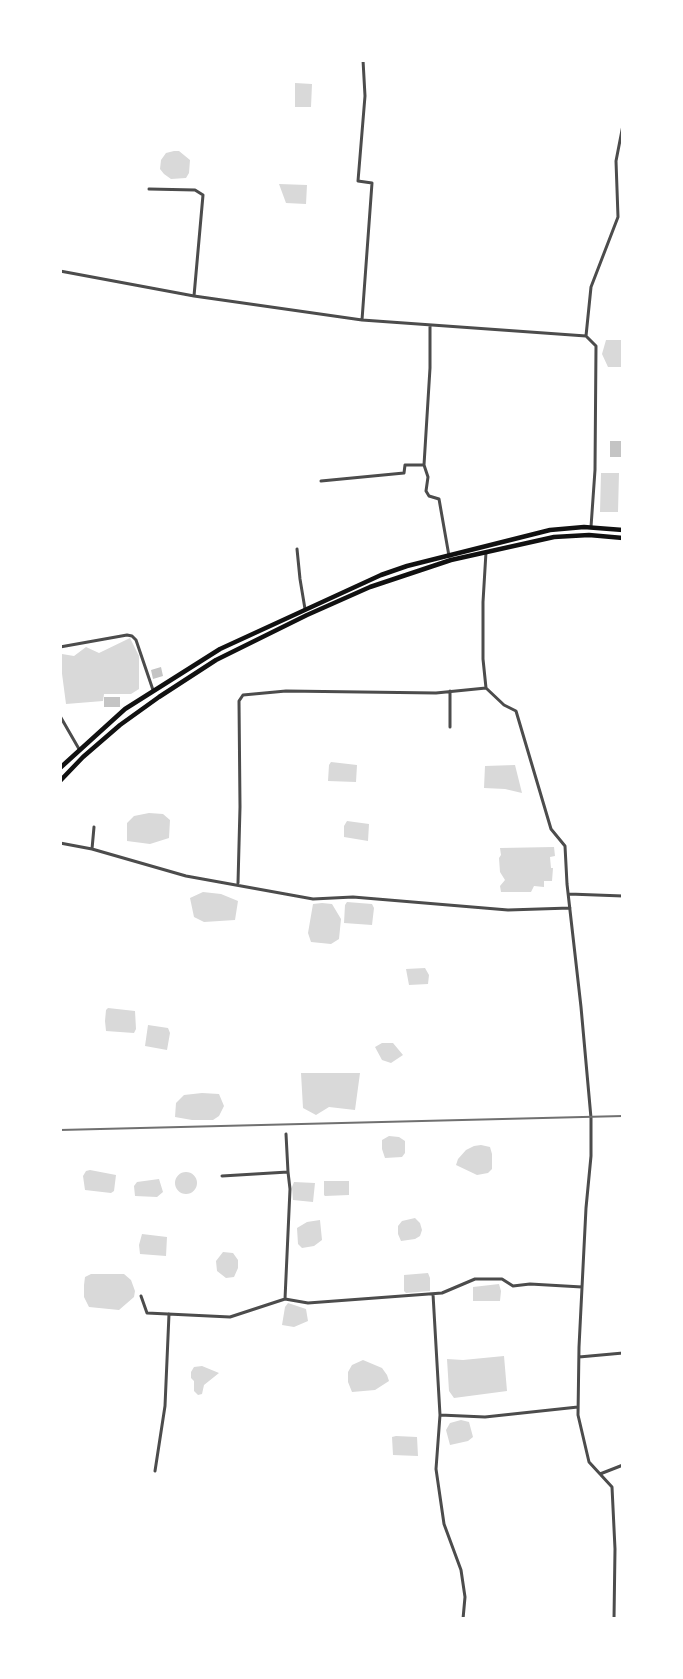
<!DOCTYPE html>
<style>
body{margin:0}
#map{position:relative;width:683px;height:1679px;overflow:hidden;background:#fff;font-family:"Public Sans",sans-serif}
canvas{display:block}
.frame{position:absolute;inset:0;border:62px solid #fff;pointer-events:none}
</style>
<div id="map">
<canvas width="683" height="1679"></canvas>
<div class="frame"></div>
</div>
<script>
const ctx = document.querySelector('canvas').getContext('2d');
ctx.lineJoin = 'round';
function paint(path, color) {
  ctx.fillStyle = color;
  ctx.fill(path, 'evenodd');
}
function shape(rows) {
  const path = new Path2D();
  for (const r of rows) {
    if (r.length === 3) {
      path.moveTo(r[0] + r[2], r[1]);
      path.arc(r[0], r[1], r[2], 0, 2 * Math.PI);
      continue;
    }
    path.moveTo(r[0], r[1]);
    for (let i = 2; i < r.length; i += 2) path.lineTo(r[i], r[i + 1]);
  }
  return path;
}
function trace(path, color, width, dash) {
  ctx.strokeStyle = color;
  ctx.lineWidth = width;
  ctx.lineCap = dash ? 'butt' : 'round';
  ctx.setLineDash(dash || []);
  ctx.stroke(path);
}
paint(shape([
 [295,83,312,84,311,107,295,107],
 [174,151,179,151,190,160,189,173,186,178,171,179,164,174,160,169,161,160,166,153],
 [279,184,307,185,306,204,286,203],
 [606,340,623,340,623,367,608,367,602,354],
 [601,473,619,473,618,512,600,512],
 [130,638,139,656,139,689,131,694,104,694,103,701,66,704,61,666,62,654,74,656,86,647,99,653],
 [331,762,357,765,356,782,328,781,329,765],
 [515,765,522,793,505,789,484,788,485,766],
 [149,813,163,814,170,820,169,838,150,844,127,841,127,823,134,816],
 [347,821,369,824,368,841,344,837,344,826],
 [554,847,555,856,550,857,551,868,553,868,552,881,544,881,544,887,534,886,531,892,501,892,500,886,505,880,500,872,499,858,501,855,500,848],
 [203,892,221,894,238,901,235,920,204,922,194,917,190,898],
 [347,902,372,904,374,908,372,925,344,923,345,905],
 [322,903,332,904,341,919,339,939,331,944,311,942,308,933,313,904],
 [425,968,429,975,428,984,409,985,406,969],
 [108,1008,135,1011,136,1029,134,1033,106,1031,105,1021,106,1010],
 [148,1025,168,1028,170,1033,167,1050,145,1046],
 [382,1043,393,1043,403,1055,391,1063,382,1060,375,1047],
 [301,1073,360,1073,355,1110,329,1107,316,1115,303,1108],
 [202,1093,219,1094,224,1106,219,1116,213,1120,192,1120,175,1117,176,1103,184,1095],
 [389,1136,399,1137,405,1141,405,1153,402,1157,385,1158,382,1149,382,1140],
 [481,1145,490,1147,492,1154,492,1169,488,1173,477,1175,456,1165,458,1159,466,1150,474,1146],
 [90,1170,116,1175,114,1191,111,1193,85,1190,83,1176,86,1171],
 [186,1183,11],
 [159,1179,163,1192,157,1197,135,1196,134,1186,137,1182],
 [324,1181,349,1181,349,1195,325,1196,324,1195],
 [294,1182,315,1183,313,1202,293,1200,292,1187],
 [415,1218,420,1223,422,1230,420,1236,415,1239,401,1241,398,1234,398,1226,402,1221],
 [320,1220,322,1240,314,1246,302,1248,298,1244,297,1228,307,1222],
 [142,1234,167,1237,166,1256,140,1254,139,1245],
 [223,1252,233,1253,238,1260,238,1268,234,1277,226,1278,217,1271,216,1261],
 [428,1273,430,1278,430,1291,406,1293,404,1291,404,1275],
 [91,1274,124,1274,131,1280,135,1291,134,1297,119,1310,89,1307,84,1297,84,1285,85,1277],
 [499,1284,501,1291,500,1301,473,1301,473,1287],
 [288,1303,306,1309,308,1321,294,1327,282,1325,285,1307],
 [504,1356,507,1391,454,1398,449,1391,447,1359,463,1360],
 [363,1360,382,1368,387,1375,389,1381,375,1390,352,1392,348,1382,348,1372,352,1365],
 [202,1366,219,1373,204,1385,202,1394,198,1395,194,1391,194,1381,191,1378,191,1372,194,1367],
 [461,1420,469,1422,473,1437,468,1441,450,1445,446,1430,450,1423],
 [396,1436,417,1437,418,1456,393,1455,392,1437]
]), '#d9d9d9');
paint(shape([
 [610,441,623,441,623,457,610,457],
 [161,667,163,676,153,679,151,670],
 [104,697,120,697,120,707,104,707]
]), '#c4c4c4');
trace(shape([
 [149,189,195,190,203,195,194,296],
 [60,271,194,296,362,320,372,183,358,181,365,96,363,60],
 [362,320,586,336],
 [430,325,430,368,424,465,428,477,426,491,429,496,439,499,449,556],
 [321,481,404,473,405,465,424,465],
 [591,527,595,470,596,346,586,336,591,287,618,217,616,161,623,125],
 [297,549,300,579,305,609],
 [486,552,483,602,483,659,486,688,504,705,516,711,551,829,565,846,567,884,581,1007,591,1118,591,1156,586,1208,579,1347,578,1415,589,1462,612,1487,615,1549,614,1619],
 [60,647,127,635,132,636,136,640,153,690],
 [60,716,79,749],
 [450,727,450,691],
 [60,843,92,849,186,876,313,899,353,897,508,910,570,908],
 [92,849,94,827],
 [238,883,240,807,239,701,243,695,286,691,436,693,486,688],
 [569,894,623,896],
 [286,1134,288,1172],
 [222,1176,288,1172,290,1189,285,1299],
 [433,1294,440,1415,436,1469,444,1524,461,1570,465,1597,463,1619],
 [141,1296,147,1313,230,1317,285,1299,308,1303,442,1293,475,1279,502,1279,513,1286,530,1284,582,1287],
 [579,1357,623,1353],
 [440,1415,485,1417,578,1407],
 [155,1471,165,1406,169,1314],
 [600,1474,623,1465]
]), '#4c4c4c', 3);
trace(shape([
 [60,768,125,709,220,649,381,575,407,566,550,530,584,527,623,530],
 [60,781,83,757,120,725,159,697,216,660,307,615,370,587,451,560,554,537,589,535,623,538]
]), '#111', 4.5);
trace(shape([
 [60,1130,623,1116]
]), '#707070', 2);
</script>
